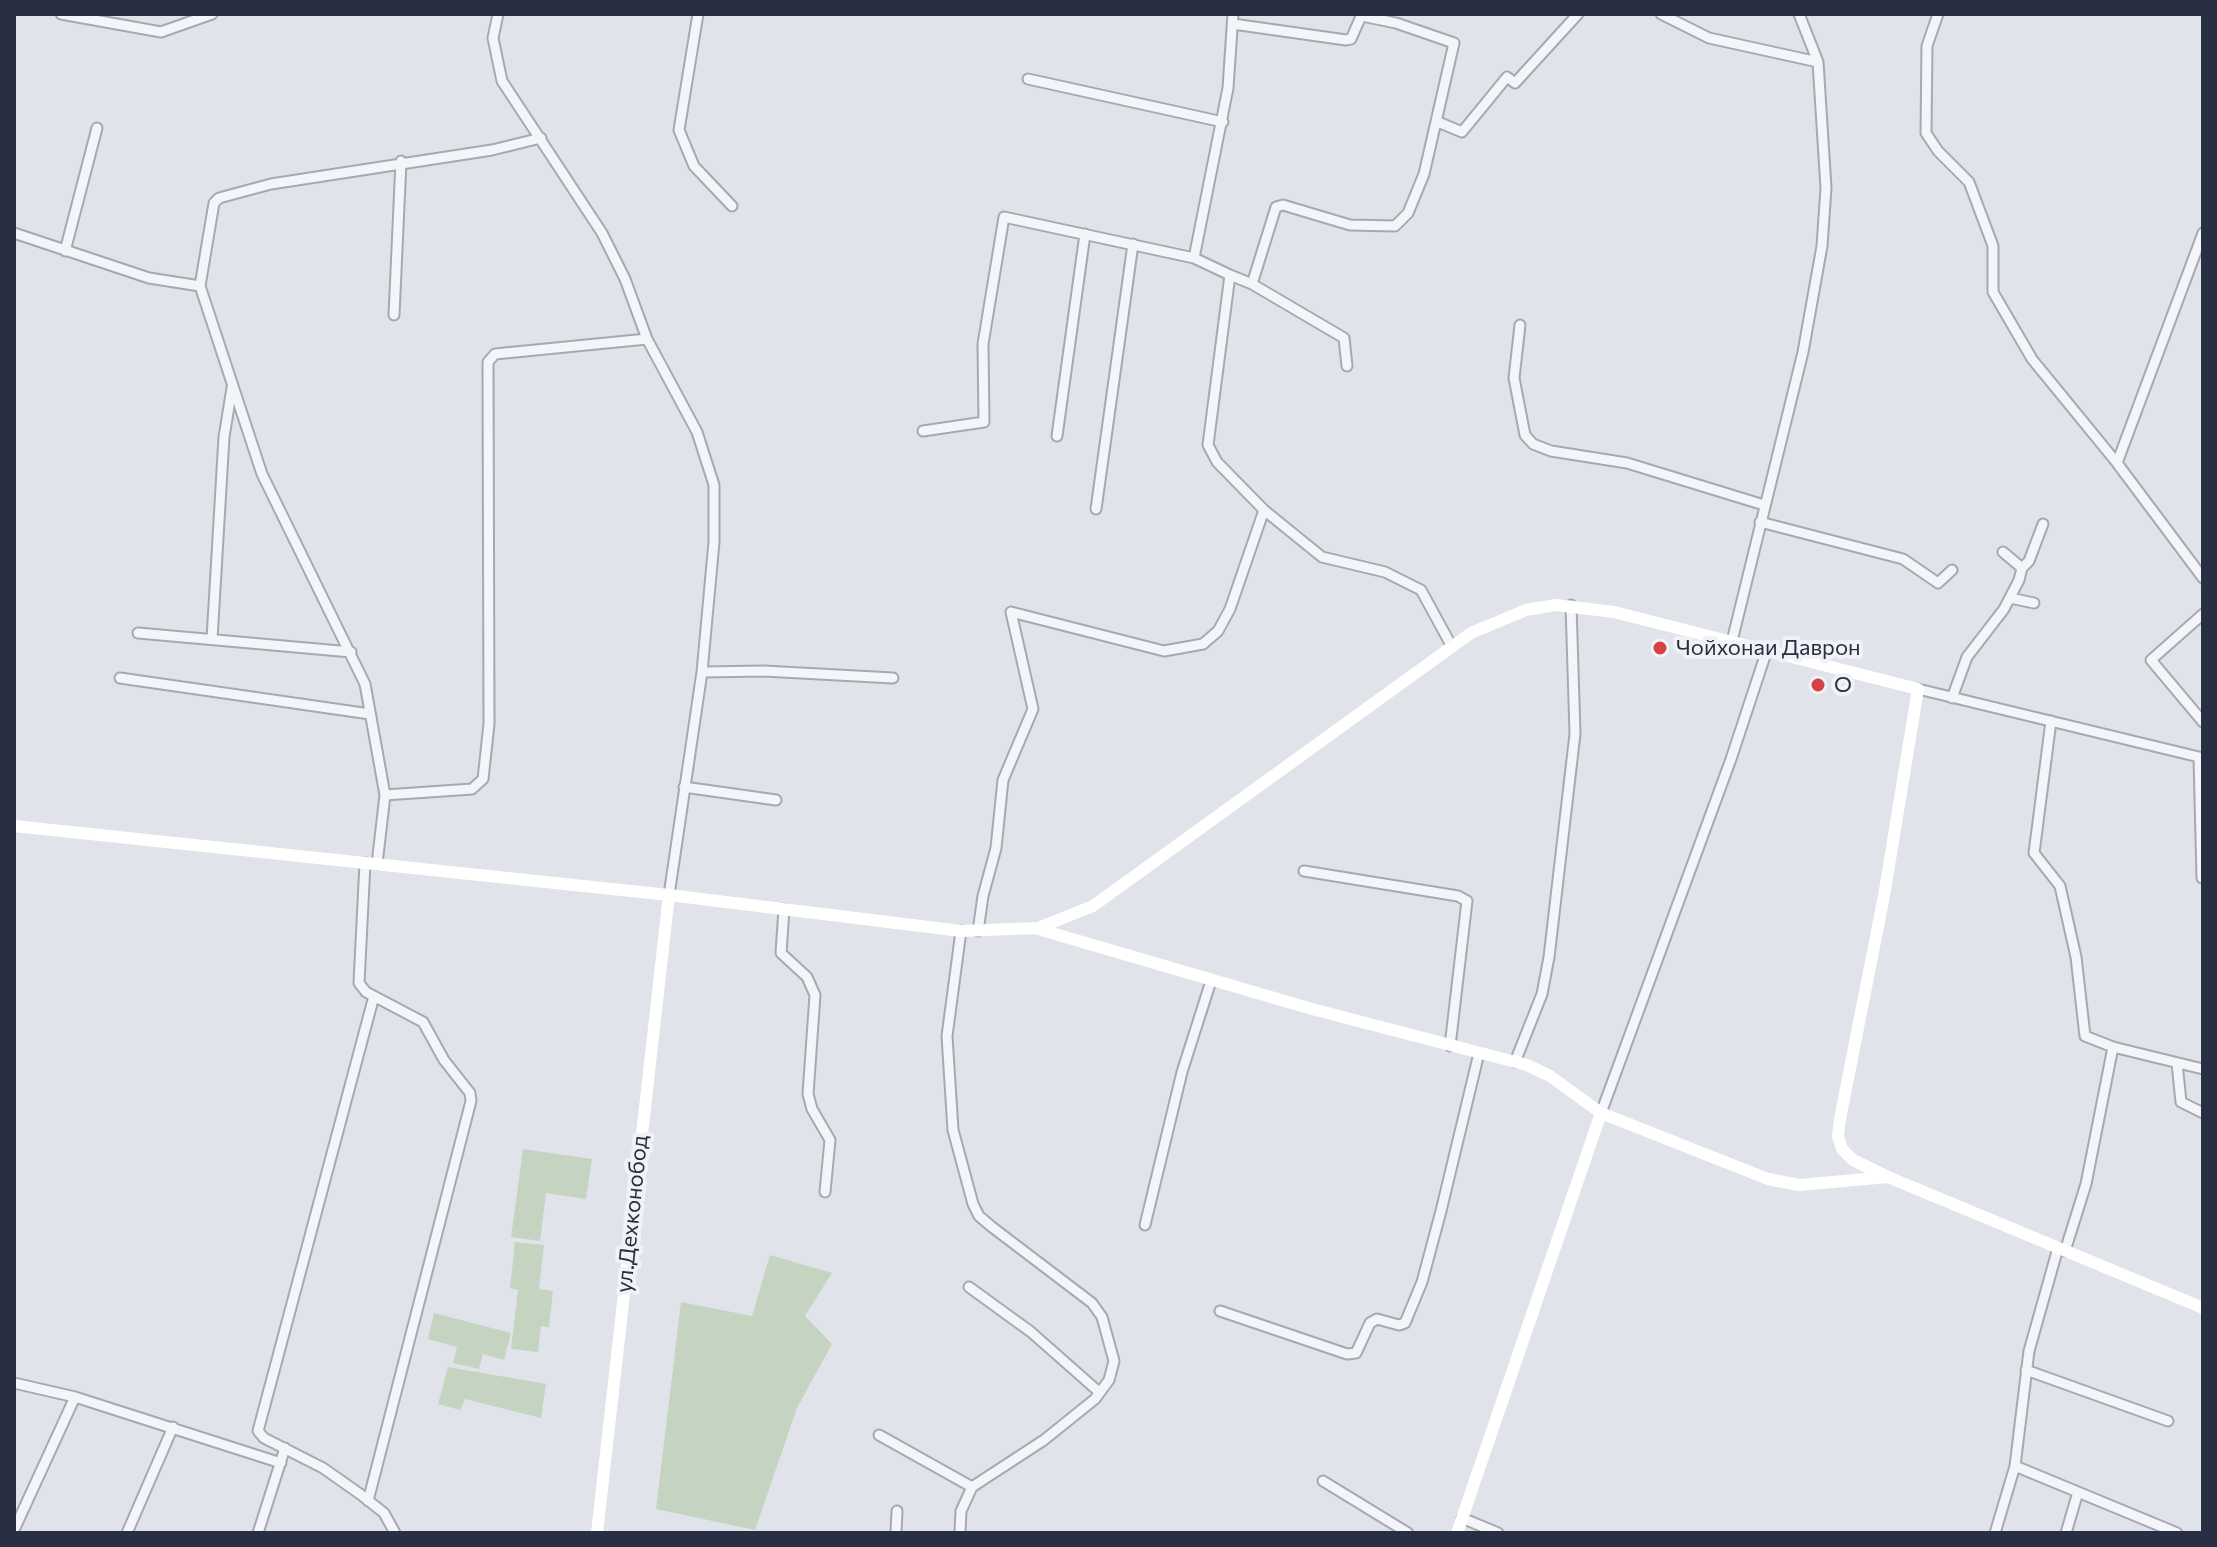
<!DOCTYPE html>
<meta charset="utf-8">
<style>
body{margin:0}
#map{position:relative;width:2217px;height:1547px;overflow:hidden;background:#e1e3ea;font-family:Commissioner,sans-serif}
canvas{display:block}
.frame{position:absolute;inset:0;border:16px solid #282f42;pointer-events:none}
</style>
<div id="map">
<canvas width="2217" height="1547"></canvas>
<div class="frame"></div>
</div>
<script>
const ctx = document.querySelector('canvas').getContext('2d');
ctx.lineJoin = 'round';
function paint(path, color) {
  ctx.fillStyle = color;
  ctx.fill(path, 'evenodd');
}
function shape(rows) {
  const path = new Path2D();
  for (const r of rows) {
    path.moveTo(r[0], r[1]);
    for (let i = 2; i < r.length; i += 2) path.lineTo(r[i], r[i + 1]);
  }
  return path;
}
function trace(path, color, width, dash) {
  ctx.strokeStyle = color;
  ctx.lineWidth = width;
  ctx.lineCap = dash ? 'butt' : 'round';
  ctx.setLineDash(dash || []);
  ctx.stroke(path);
}
function drawText(font, color, halo, rows, align = 'center') {
  ctx.font = font + ' Commissioner,sans-serif';
  ctx.lineWidth = 8;
  ctx.setLineDash([]);
  ctx.textBaseline = 'middle';
  ctx.strokeStyle = halo;
  ctx.fillStyle = color;
  for (const [text, x, y, turn = 0] of rows) {
    ctx.save();
    ctx.translate(x, y);
    ctx.rotate((+turn || 0) * Math.PI / 180);
    ctx.textAlign = isNaN(turn) ? turn : align;
    if (halo) ctx.strokeText(text, 0, 0);
    ctx.fillText(text, 0, 0);
    ctx.restore();
  }
}
paint(shape([
 [523,1149,592,1159,586,1199,546,1193,540,1241,511,1237],
 [515,1242,544,1245,539,1289,553,1291,549,1327,541,1326,538,1352,511,1349,518,1290,510,1288],
 [770,1255,832,1273,805,1316,832,1344,797,1408,755,1530,656,1509,681,1302,752,1316],
 [434,1313,511,1333,504,1360,483,1354,479,1369,453,1363,457,1347,428,1339],
 [448,1367,546,1384,541,1418,465,1399,460,1410,438,1404]
]), '#c4d4c1');
const street = shape([
 [61,14,161,32,212,14],
 [498,14,493,38,502,81,602,233,625,279,647,339,697,432,714,485,714,542,702,672,669,895],
 [698,14,679,130,694,166,732,206],
 [1661,14,1709,38,1818,62],
 [1938,14,1927,46,1926,133,1938,151,1969,182,1993,246,1993,292,2032,359,2117,463,2203,578],
 [1362,16,1396,23,1454,43,1424,174,1408,213,1395,226,1350,225,1283,205,1276,207,1252,284,1230,275,1208,445,1217,462,1264,510,1322,557,1385,572,1421,590,1451,645],
 [1233,24,1346,40,1351,39,1362,14],
 [1028,79,1223,122],
 [1438,122,1462,132,1507,77,1515,83,1578,14],
 [14,233,149,278,200,286,262,474,365,684,385,795],
 [65,251,97,128],
 [1194,258,1228,88,1233,14],
 [1252,284,1344,338,1347,366],
 [200,286,214,203,219,198,271,184,492,150,541,138],
 [394,315,401,161],
 [1520,325,1514,378,1525,435,1533,444,1551,451,1627,463,1764,505],
 [923,431,984,422,983,344,1004,217,1194,258,1230,275],
 [1057,436,1085,234],
 [2117,463,2203,233],
 [1096,509,1133,244],
 [1760,522,1903,559,1938,583,1952,570],
 [2022,568,2029,561,2043,524],
 [2010,598,2034,603],
 [2203,614,2151,660,2203,722],
 [138,633,351,652],
 [212,639,224,437,232,388],
 [1732,641,1803,352,1822,246,1826,188,1818,62,1799,14],
 [702,672,764,671,893,678],
 [120,678,370,714],
 [1918,689,2203,758],
 [1952,698,1967,657,2004,609,2019,580,2022,568,2003,552],
 [2051,721,2034,853,2060,886,2076,957,2085,1036,2113,1047,2203,1069],
 [2199,757,2202,878],
 [684,787,776,800],
 [365,863,359,983,366,992,423,1022,444,1060,470,1093,471,1101,368,1501],
 [377,864,385,795,472,789,483,779,489,724,488,362,495,354,647,339],
 [1304,871,1458,896,1467,901,1450,1046],
 [784,909,781,953,807,977,815,995,808,1094,812,1109,830,1140,825,1192],
 [978,931,983,896,996,848,1003,780,1033,709,1011,612,1164,651,1203,644,1218,631,1230,609,1264,510],
 [374,996,258,1431,264,1438,323,1468,360,1494,384,1513,395,1533],
 [1515,1062,1542,994,1549,957,1575,734,1571,605],
 [2177,1063,2181,1102,2203,1113],
 [1601,1113,1731,759,1766,653],
 [1145,1225,1182,1072,1211,981],
 [2065,1251,2086,1184,2113,1047],
 [969,1287,1031,1332,1099,1392],
 [1220,1311,1347,1354,1356,1353,1370,1323,1377,1319,1399,1325,1405,1323,1422,1282,1441,1211,1479,1053],
 [2026,1370,2168,1421],
 [14,1383,75,1397,281,1463],
 [879,1435,972,1487],
 [2015,1466,2177,1533],
 [1323,1481,1408,1533],
 [1462,1518,1498,1533],
 [14,1530,75,1397],
 [127,1533,173,1427],
 [258,1533,285,1448],
 [896,1533,897,1511],
 [960,1533,961,1511,972,1487,1044,1440,1095,1399,1109,1380,1114,1361,1102,1317,1092,1303,992,1227,979,1216,973,1204,953,1130,947,1036,961,931],
 [1995,1533,2015,1466,2029,1351,2058,1248],
 [2066,1533,2078,1492]
]);
trace(street, '#a6a9b4', 13);
trace(street, '#f4f5f8', 9);
trace(shape([
 [14,826,669,895,961,931,1038,928,1093,906,1471,633,1526,610,1556,605,1614,612,1918,689,1884,896,1840,1119,1838,1136,1842,1149,1853,1160,1888,1177,2203,1308],
 [1038,929,1312,1009,1527,1065,1550,1076,1601,1113],
 [597,1533,669,895],
 [1457,1533,1601,1113,1768,1179,1799,1185,1888,1177]
]), '#fff', 12);
for (const [x, y, r, color] of [
 [1660,648,8,"#d44146"],
 [1818,685,8,"#d44146"]
]) {
  const dot = new Path2D();
  dot.arc(x, y, r, 0, 2 * Math.PI);
  ctx.fillStyle = color;
  ctx.fill(dot);
  trace(dot, '#f0f2f7', 3);
}
drawText('22px', '#282f42', '#f0f2f7', [
 ["Чойхонаи Даврон",1676,648],
 ["O",1834,685]
], 'left');
drawText('22px', '#282f42', '#f0f2f7', [
 ["ул.Дехконобод",632,1214,-84]
]);
</script>
